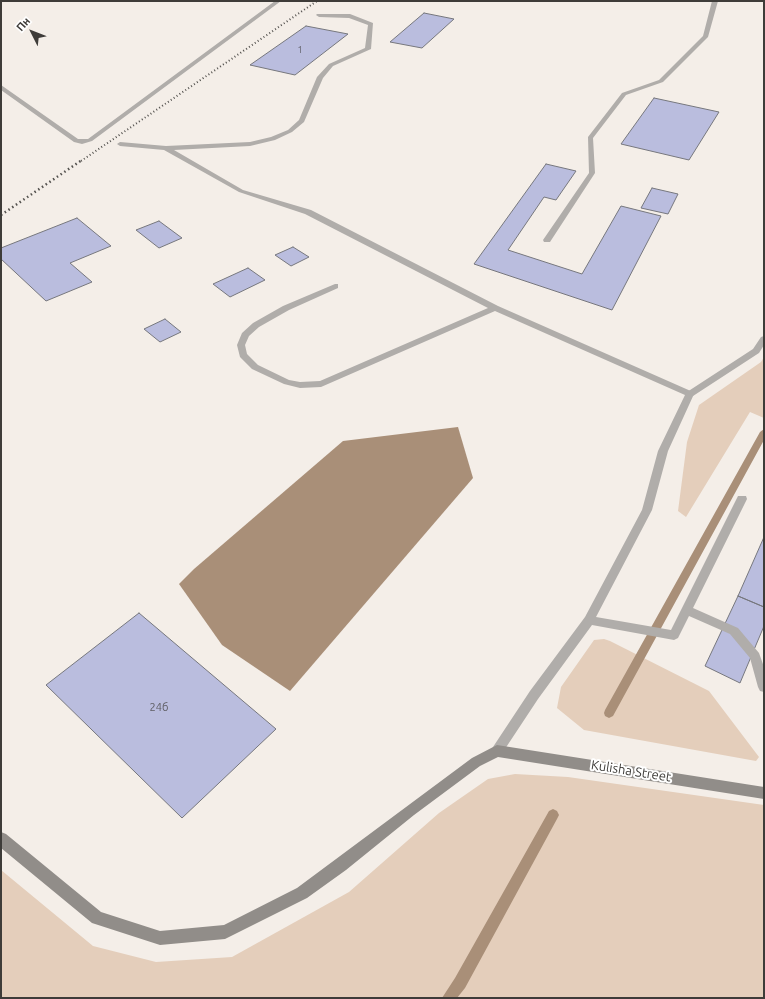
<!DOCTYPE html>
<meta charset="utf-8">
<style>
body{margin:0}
#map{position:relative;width:765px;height:999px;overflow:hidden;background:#f4eee8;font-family:Ubuntu,sans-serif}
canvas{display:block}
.frame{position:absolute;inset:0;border:2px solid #3e3c39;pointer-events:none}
.north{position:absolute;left:12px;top:12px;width:40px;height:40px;-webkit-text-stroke:3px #fff;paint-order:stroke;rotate:312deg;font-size:11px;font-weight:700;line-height:16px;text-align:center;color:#3e3c39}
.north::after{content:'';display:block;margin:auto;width:14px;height:18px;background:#3e3c39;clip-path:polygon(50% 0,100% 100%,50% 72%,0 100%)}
</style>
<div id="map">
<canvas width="765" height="999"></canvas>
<div class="frame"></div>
<div class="north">Пн</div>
</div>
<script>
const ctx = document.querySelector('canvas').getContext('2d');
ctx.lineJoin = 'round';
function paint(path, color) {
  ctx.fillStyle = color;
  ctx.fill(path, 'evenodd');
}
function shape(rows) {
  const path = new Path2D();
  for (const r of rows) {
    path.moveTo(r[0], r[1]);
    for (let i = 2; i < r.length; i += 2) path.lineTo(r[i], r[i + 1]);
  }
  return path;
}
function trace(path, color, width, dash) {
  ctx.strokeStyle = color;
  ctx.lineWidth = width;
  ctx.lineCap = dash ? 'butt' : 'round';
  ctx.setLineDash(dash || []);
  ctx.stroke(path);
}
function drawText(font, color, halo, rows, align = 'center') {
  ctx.font = font + ' Ubuntu,sans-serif';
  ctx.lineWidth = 4;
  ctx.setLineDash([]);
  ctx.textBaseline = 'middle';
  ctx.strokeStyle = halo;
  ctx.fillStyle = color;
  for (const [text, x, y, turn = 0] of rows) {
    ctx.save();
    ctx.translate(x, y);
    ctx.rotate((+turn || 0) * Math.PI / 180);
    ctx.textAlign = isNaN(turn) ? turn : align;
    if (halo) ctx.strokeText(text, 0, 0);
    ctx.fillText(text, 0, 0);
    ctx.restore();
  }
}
paint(shape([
 [764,357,764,418,750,412,686,517,678,511,687,442,699,405,761,362],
 [604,639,610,641,709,691,759,757,756,761,584,730,557,708,561,687,594,640],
 [515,774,568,777,764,805,764,998,1,998,1,870,93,946,156,962,232,957,349,892,439,813,488,779]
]), '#e4cebb');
paint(shape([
 [458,427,473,478,290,691,222,645,179,584,194,569,343,441]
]), '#a98f78');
paint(shape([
 [764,429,764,440,613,716,609,718,605,716,604,713,605,710,760,432,764,429],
 [553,809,557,811,559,815,557,819,465,988,457,998,442,998,455,978,549,811,553,809]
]), '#a98f78');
const building = shape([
 [424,13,454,19,422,48,390,42,424,13],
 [306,26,348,34,295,75,250,65,306,26],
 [654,98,719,112,689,160,621,144,654,98],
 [546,164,576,171,556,200,544,197,508,250,582,274,621,206,661,216,612,310,474,264,546,164],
 [652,188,678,194,668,214,641,208,652,188],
 [77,218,111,246,70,263,92,282,46,301,1,259,1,248,77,218],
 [159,221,182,238,159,248,136,230,159,221],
 [293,247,309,257,291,266,275,255,293,247],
 [248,268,265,280,230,297,213,284,248,268],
 [165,319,181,332,160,342,144,329,165,319],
 [764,537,764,607,738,596,764,537],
 [738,596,764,607,764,626,740,683,705,666,738,596],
 [139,613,276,729,182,818,46,685,139,613]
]);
paint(building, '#babdde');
trace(building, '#76777d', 1);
paint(shape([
 [275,1,281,1,92,141,82,144,74,142,1,90,1,85,78,139,88,139,275,1],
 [712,1,718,1,708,37,663,82,626,95,593,138,595,173,550,242,544,242,543,240,589,173,588,137,622,93,659,80,703,36,712,1],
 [317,14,350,14,373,23,371,49,333,66,323,78,304,122,292,132,275,140,250,146,174,150,243,190,311,210,498,306,693,392,694,394,668,451,652,510,596,617,671,630,738,496,746,496,747,499,693,608,738,628,759,653,764,667,764,692,760,691,758,687,750,658,730,634,689,616,678,638,674,640,592,625,538,699,501,755,497,757,493,755,491,751,493,747,530,691,585,617,642,510,658,451,685,395,495,311,321,387,300,388,284,384,252,369,240,357,237,345,242,333,253,323,283,306,335,284,338,284,338,288,289,310,259,327,249,336,245,345,247,354,258,365,289,380,300,382,320,381,488,308,305,214,239,192,164,150,120,146,117,144,120,142,166,146,250,142,271,137,288,130,299,120,317,77,329,64,365,48,368,25,349,18,319,17,316,15,317,14]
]), '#b0adaa');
paint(shape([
 [764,336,764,345,759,353,693,396,687,396,686,394,687,392,753,349,761,337,764,336]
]), '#b0adaa');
paint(shape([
 [497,745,764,787,764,799,498,757,480,766,414,815,346,870,307,898,225,939,160,945,92,923,1,848,1,832,6,834,101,912,160,931,224,925,297,888,472,758,497,745]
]), '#918d89');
trace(shape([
 [81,161,317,1]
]), '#53514e', 2, [1, 2.5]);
trace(shape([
 [1,215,82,160]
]), '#53514e', 2.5, [1.5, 3]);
drawText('9px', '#5d5c62', null, [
 ["1",300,50]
]);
drawText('11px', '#5d5c62', null, [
 ["24б",159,707]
]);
drawText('13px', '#3e3c39', '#fff', [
 ["Kulisha Street",631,771,9]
]);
</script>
